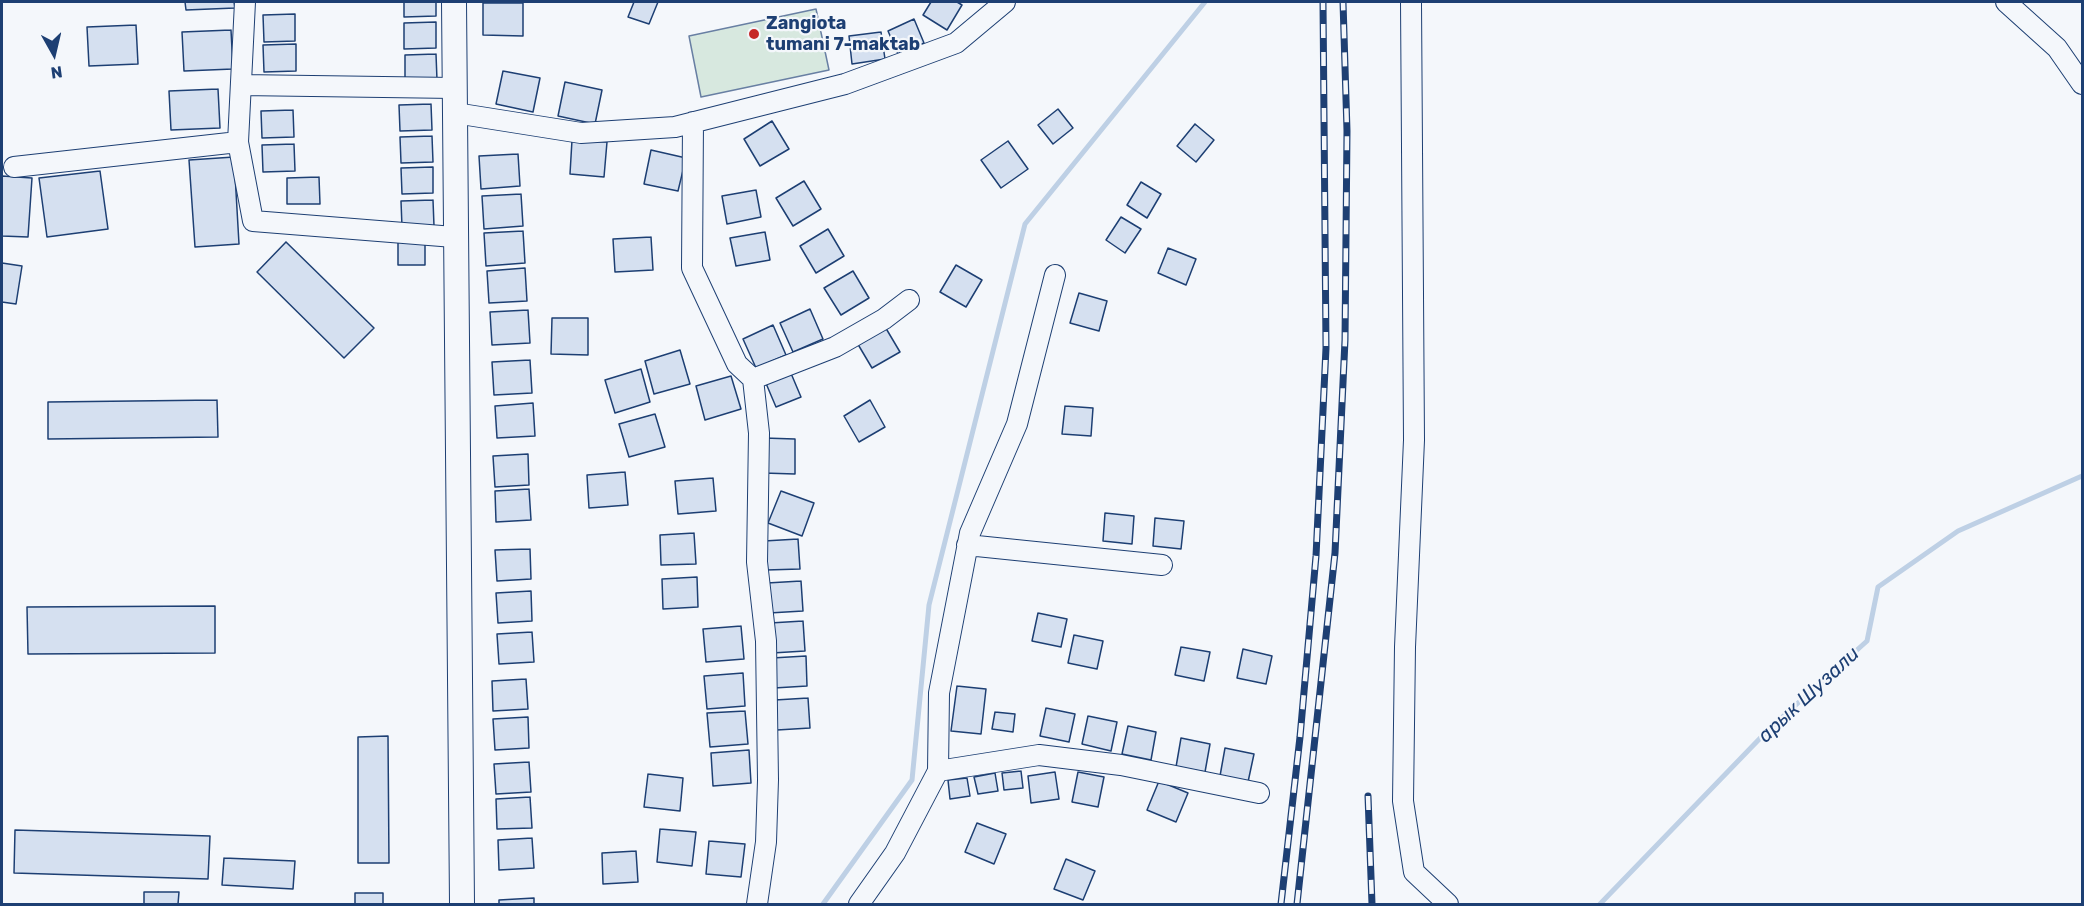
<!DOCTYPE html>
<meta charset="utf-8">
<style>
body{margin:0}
#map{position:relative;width:2084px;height:906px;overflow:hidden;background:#f4f7fb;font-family:Rubik,sans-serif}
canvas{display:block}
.frame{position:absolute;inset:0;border:3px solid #1d3f73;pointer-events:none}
.north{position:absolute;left:24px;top:24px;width:60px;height:60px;-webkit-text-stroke:4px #f4f7fb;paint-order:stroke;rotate:172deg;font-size:16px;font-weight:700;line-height:24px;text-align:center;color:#1d3f73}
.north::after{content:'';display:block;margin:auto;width:21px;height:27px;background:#1d3f73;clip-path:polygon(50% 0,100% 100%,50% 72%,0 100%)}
</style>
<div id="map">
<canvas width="2084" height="906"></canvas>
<div class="frame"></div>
<div class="north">N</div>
</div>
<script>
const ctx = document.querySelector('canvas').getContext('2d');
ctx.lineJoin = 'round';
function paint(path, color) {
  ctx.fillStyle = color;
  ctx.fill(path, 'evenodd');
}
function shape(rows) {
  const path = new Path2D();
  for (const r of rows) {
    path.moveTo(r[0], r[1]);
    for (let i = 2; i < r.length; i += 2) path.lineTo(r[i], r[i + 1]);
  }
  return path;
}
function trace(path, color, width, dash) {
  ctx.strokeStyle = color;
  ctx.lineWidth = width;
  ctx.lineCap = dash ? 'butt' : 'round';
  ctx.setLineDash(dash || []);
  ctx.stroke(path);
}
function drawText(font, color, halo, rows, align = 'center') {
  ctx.font = font + ' Rubik,sans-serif';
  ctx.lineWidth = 4.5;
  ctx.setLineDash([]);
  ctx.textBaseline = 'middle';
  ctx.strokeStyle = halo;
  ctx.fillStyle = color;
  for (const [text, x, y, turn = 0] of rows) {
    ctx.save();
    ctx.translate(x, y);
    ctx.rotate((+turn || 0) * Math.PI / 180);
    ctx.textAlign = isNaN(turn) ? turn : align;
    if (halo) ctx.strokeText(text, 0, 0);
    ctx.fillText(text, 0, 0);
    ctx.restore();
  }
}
const green = shape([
 [816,9,829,70,701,97,689,36,816,9]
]);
paint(green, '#d7e8df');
trace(green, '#687fa3', 1.5);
trace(shape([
 [823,904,912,780,929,605,1025,224,1205,2],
 [1600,904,1769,729,1867,641,1878,587,1958,531,2082,476]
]), '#bed0e5', 5);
const building = shape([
 [185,2,234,2,235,8,186,10,185,2],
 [404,2,436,2,436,16,404,17,404,2],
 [634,2,658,2,649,24,628,17,634,2],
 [931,2,957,2,962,5,947,30,923,15,931,2],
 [483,3,523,3,523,36,483,35,483,3],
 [295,14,295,41,264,42,263,15,295,14],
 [914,19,924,43,898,54,888,31,914,19],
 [436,22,436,48,404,49,404,23,436,22],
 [136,25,138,64,89,66,87,27,136,25],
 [231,30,233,69,184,71,182,32,231,30],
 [881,32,885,59,852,64,849,36,881,32],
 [296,44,296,71,264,72,263,45,296,44],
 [436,54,437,80,405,81,405,55,436,54],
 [503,71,540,78,533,112,496,104,503,71],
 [565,82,602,90,595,124,558,116,565,82],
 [218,89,220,128,171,130,169,91,218,89],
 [431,104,432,130,400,131,399,105,431,104],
 [1058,109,1073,128,1053,144,1038,125,1058,109],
 [293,110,294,137,262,138,261,111,293,110],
 [772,121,789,149,760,166,744,139,772,121],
 [1195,124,1214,140,1196,162,1177,146,1195,124],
 [432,136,433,162,401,163,400,137,432,136],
 [572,140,607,142,604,177,570,174,572,140],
 [1008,141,1028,169,1001,188,981,160,1008,141],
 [294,144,295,171,263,172,262,145,294,144],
 [651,150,686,158,678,191,644,184,651,150],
 [518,154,520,186,481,189,479,156,518,154],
 [234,157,239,244,195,247,189,160,234,157],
 [433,167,433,193,402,194,401,168,433,167],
 [100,171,108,229,47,237,39,178,100,171],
 [2,176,32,178,28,237,2,236,2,176],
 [319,177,320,204,287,204,287,178,319,177],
 [804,181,821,209,793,226,776,198,804,181],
 [1141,182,1161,194,1147,218,1127,205,1141,182],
 [756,190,761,217,727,224,722,196,756,190],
 [521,194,523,226,484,229,482,196,521,194],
 [433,200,434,226,402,227,401,201,433,200],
 [1121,217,1141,229,1125,253,1106,240,1121,217],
 [828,229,844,256,816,273,800,246,828,229],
 [523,231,525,263,486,266,484,233,523,231],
 [765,232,770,260,736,266,730,238,765,232],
 [398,237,425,237,425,265,398,265,398,237],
 [651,237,653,270,615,272,613,239,651,237],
 [286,242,374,328,344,358,257,272,286,242],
 [1168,248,1196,259,1186,285,1158,273,1168,248],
 [2,263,22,266,16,304,2,302,2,263],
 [956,265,982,280,966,307,940,292,956,265],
 [525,268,527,301,489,303,487,271,525,268],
 [853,271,869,298,841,315,824,288,853,271],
 [1079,293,1107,301,1099,331,1070,323,1079,293],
 [810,309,823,339,793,352,780,323,810,309],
 [528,310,530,343,492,345,490,312,528,310],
 [552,318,588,318,588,355,551,354,552,318],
 [773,325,786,355,756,368,743,339,773,325],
 [884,325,900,352,872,368,856,341,884,325],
 [680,350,690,384,654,394,645,361,680,350],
 [530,360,532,393,494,395,492,362,530,360],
 [641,369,650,402,615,413,605,380,641,369],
 [790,371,801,397,776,407,765,381,790,371],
 [731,376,741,409,705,420,696,386,731,376],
 [217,400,218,437,48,439,48,402,217,400],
 [870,400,885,427,859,442,844,416,870,400],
 [533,403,535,436,497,438,495,406,533,403],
 [1065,406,1093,408,1091,436,1062,434,1065,406],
 [655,414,665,447,629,457,619,424,655,414],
 [764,438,795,439,795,474,763,473,764,438],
 [528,454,529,485,495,487,493,456,528,454],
 [625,472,628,505,589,508,587,475,625,472],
 [713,478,716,511,678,514,675,481,713,478],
 [529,489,531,520,496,522,495,491,529,489],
 [781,491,814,503,802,536,768,523,781,491],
 [1105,513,1134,516,1132,544,1103,541,1105,513],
 [1155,518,1184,521,1181,549,1153,546,1155,518],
 [694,533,696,564,661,565,660,535,694,533],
 [798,539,800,569,766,570,764,541,798,539],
 [530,549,531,579,497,581,495,550,530,549],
 [697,577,698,607,663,609,662,579,697,577],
 [801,581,803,611,769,613,767,583,801,581],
 [531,591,532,621,498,623,496,593,531,591],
 [215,606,215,653,28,654,27,607,215,606],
 [1038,613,1067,619,1061,647,1032,641,1038,613],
 [803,621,805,651,772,653,770,623,803,621],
 [741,626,744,659,706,662,703,629,741,626],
 [532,632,534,662,499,664,497,634,532,632],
 [1074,635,1103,641,1097,669,1068,663,1074,635],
 [1181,647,1210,652,1204,681,1175,675,1181,647],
 [1243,649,1272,656,1266,684,1237,678,1243,649],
 [806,656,807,686,774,688,772,658,806,656],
 [743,673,745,706,707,709,704,676,743,673],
 [526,679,528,709,493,711,492,681,526,679],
 [957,686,986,689,981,734,951,731,957,686],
 [808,698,810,728,777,730,775,700,808,698],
 [1046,708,1075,714,1069,742,1040,736,1046,708],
 [745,711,748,744,710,747,707,713,745,711],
 [995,712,1015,714,1013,732,992,729,995,712],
 [1088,716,1117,722,1111,751,1082,744,1088,716],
 [528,717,529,748,495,750,493,719,528,717],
 [1128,726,1156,732,1151,760,1122,754,1128,726],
 [388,736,389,863,358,863,358,737,388,736],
 [1181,738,1210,744,1205,772,1176,767,1181,738],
 [1225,748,1254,754,1248,782,1220,776,1225,748],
 [749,750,751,783,713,786,711,753,749,750],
 [529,762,531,792,496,794,494,764,529,762],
 [1021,771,1023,788,1004,790,1002,773,1021,771],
 [1055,772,1059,799,1031,803,1028,776,1055,772],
 [1078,772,1104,777,1098,807,1072,802,1078,772],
 [995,773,998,791,978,794,974,777,995,773],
 [648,774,683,778,680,811,644,807,648,774],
 [967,778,970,796,950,799,948,780,967,778],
 [1159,781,1188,793,1176,822,1147,810,1159,781],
 [530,797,532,828,497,829,496,799,530,797],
 [977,823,1006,834,994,864,965,852,977,823],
 [660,829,696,832,692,866,657,862,660,829],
 [15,830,210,836,208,879,14,873,15,830],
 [532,838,534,868,499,870,498,840,532,838],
 [709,841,745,844,741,877,706,874,709,841],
 [636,851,638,882,603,884,602,853,636,851],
 [224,858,295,861,293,889,222,885,224,858],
 [1066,859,1095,871,1083,900,1054,889,1066,859],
 [144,892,179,892,178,904,144,904,144,892],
 [355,893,383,893,383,904,355,904,355,893],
 [534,898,534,904,499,904,499,900,534,898]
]);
paint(building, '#d5e0f0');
trace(building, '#1d3f73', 1.5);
const minor = shape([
 [245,2,238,142,253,221,454,237],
 [1411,2,1414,440,1405,647,1403,801,1414,872,1448,904],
 [2006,2,2057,48,2082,84],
 [241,85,454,88],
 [455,113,581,133,675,127,845,84,956,43,1005,2],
 [693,122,692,268,737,364,753,379,759,433,757,562,766,641,768,780,766,842,757,904],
 [14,167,238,142],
 [753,379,835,347,884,319,909,300],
 [967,545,1162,565],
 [938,771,1039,755,1121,765,1259,793],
 [859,904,895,853,938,771,939,693,970,533,1017,424,1055,275]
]);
const major = shape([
 [454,2,462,904]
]);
trace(minor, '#1d3f73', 22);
trace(major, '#1d3f73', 26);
trace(minor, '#f4f7fb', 20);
trace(major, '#f4f7fb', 24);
const rail = shape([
 [1368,796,1372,904],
 [1281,904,1300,737,1316,556,1326,348,1323,2],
 [1297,904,1335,553,1345,340,1347,131,1343,2]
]);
trace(rail, '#1d3f73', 7);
trace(rail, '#f4f7fb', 4.5, [14]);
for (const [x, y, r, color] of [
 [754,34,6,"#c62828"]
]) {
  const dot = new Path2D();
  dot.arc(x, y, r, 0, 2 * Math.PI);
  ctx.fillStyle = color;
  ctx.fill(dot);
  trace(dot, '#f4f7fb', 2);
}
drawText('bold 18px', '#1d3f73', '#f4f7fb', [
 ["Zangiota",766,24],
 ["tumani 7-maktab",766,45]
], 'left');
drawText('italic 20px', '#1d3f73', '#f4f7fb', [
 ["арык Шузали",1809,695,-43]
]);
</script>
